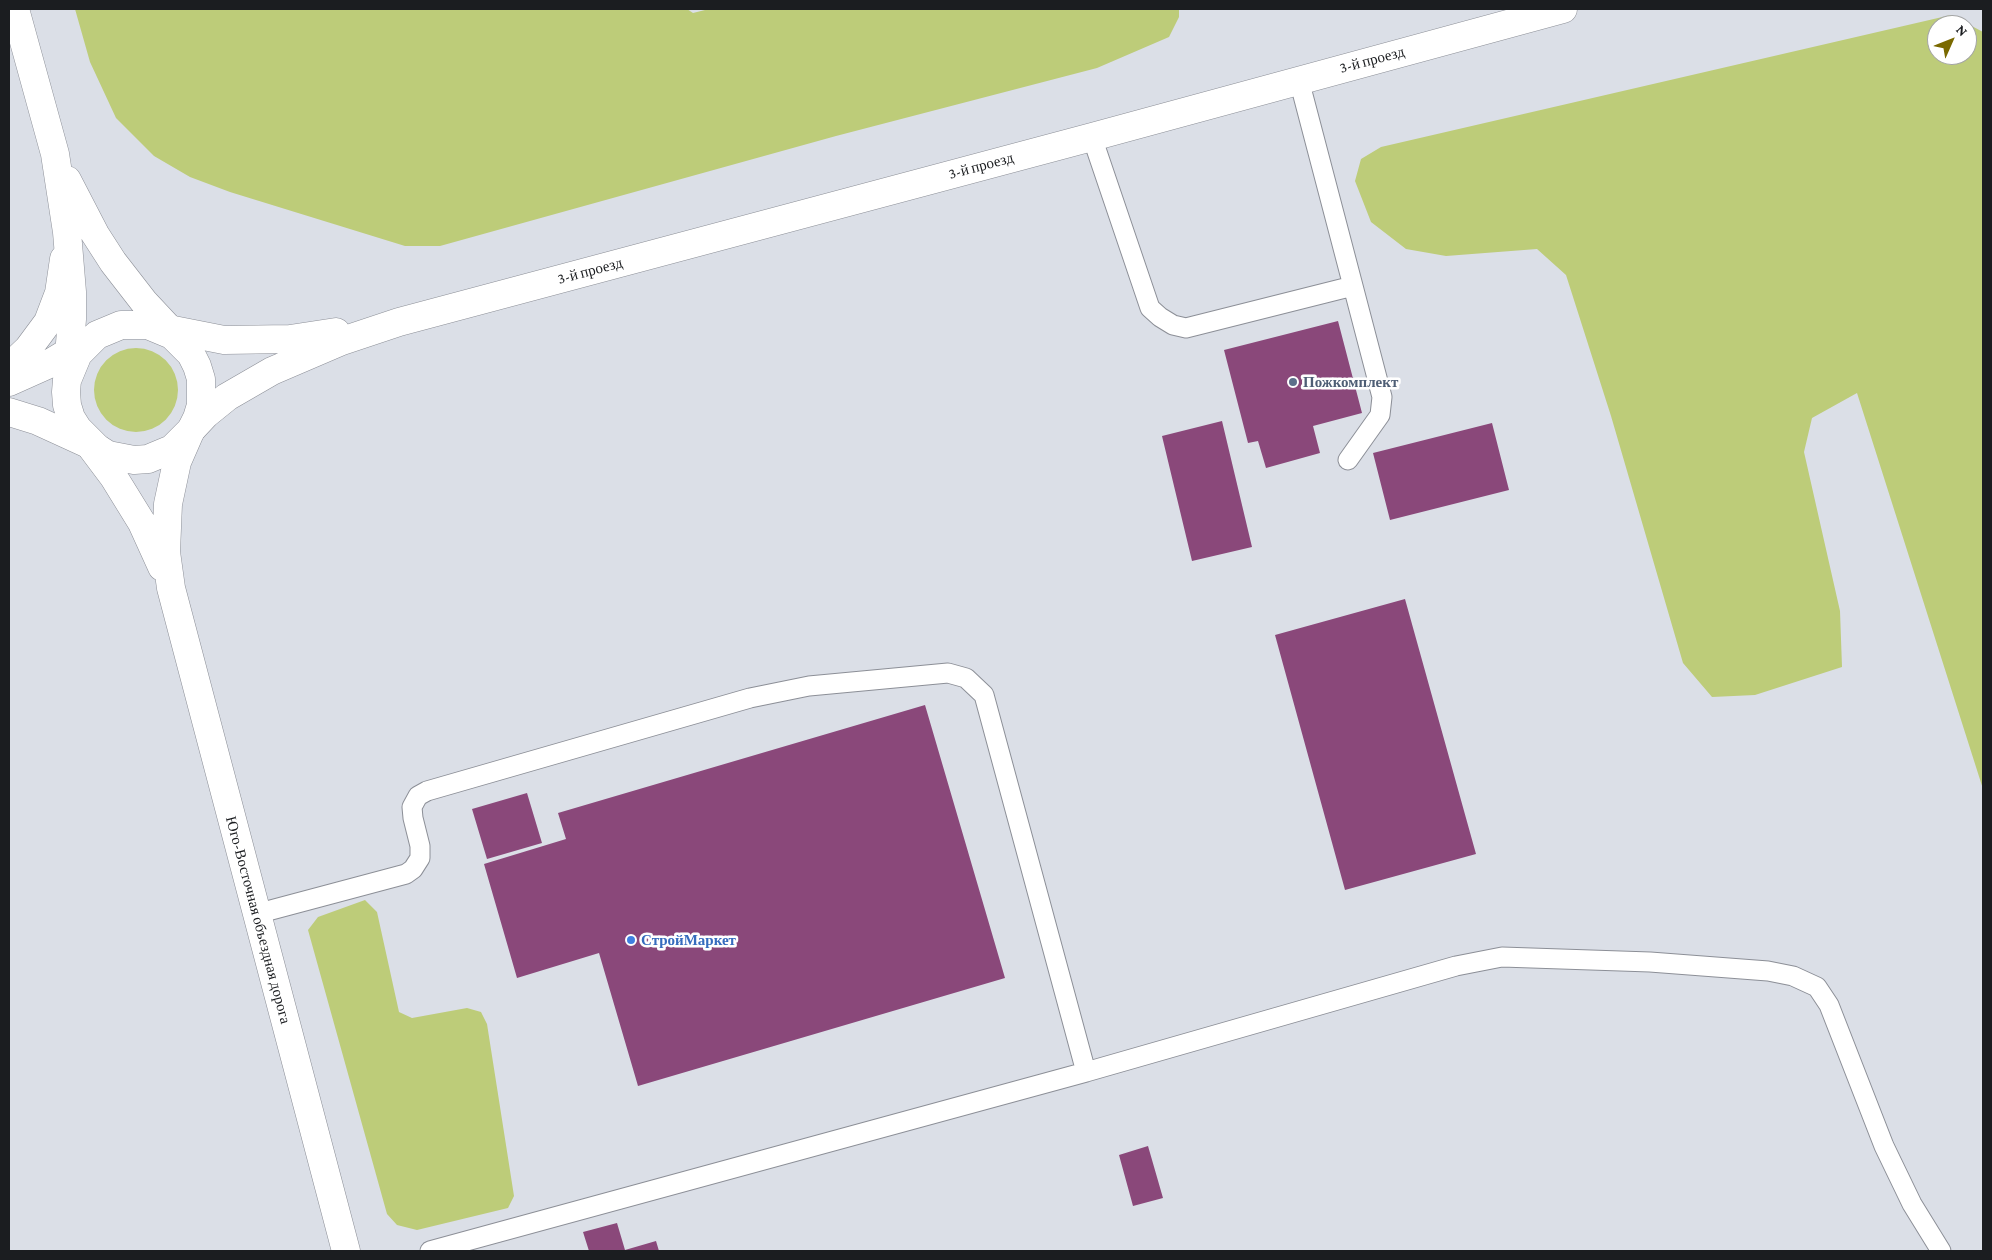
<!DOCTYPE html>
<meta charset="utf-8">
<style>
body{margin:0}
#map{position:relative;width:1992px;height:1260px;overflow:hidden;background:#dbdfe7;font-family:"Crimson Pro",serif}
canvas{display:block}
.frame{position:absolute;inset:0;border:10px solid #1b1d20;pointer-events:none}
.north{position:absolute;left:1927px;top:15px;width:50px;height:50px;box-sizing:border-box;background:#fff;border:1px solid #a4a5a6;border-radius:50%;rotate:46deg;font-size:14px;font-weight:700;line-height:20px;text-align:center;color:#1b1d20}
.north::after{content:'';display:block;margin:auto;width:18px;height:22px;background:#7a6900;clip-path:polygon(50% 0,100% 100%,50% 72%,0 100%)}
</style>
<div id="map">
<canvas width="1992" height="1260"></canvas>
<div class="frame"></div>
<div class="north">N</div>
</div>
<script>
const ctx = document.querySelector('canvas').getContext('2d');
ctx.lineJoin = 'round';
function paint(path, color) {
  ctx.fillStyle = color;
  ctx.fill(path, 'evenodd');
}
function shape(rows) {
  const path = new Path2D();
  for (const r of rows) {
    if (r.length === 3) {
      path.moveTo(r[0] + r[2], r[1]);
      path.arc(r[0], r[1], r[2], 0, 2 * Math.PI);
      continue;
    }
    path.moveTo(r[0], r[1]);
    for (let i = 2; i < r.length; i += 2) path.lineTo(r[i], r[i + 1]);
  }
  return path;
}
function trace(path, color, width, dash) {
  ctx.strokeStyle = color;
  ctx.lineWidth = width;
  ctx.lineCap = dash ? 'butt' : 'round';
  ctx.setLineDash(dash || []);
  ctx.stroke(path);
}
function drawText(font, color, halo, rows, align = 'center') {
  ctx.font = font + ' "Crimson Pro",serif';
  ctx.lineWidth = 5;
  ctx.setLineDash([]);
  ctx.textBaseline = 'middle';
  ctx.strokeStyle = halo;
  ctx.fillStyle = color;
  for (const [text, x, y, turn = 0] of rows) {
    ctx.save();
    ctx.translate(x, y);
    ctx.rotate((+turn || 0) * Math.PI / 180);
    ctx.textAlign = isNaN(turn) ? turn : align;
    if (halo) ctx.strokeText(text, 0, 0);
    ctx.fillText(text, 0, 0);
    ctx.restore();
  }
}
paint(shape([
 [75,9,687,9,693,13,709,9,1179,9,1179,17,1169,37,1097,68,836,136,440,246,405,246,230,192,190,177,154,156,116,118,90,62],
 [1951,15,1983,32,1983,789,1857,393,1812,418,1804,452,1840,611,1842,667,1755,695,1712,697,1683,663,1611,416,1566,275,1537,249,1446,256,1406,249,1371,222,1355,181,1361,159,1381,147],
 [1937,25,1967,25,1967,55,1937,55],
 [136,390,42],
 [365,900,377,912,399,1012,412,1018,467,1008,481,1012,487,1024,514,1196,508,1208,417,1230,397,1225,387,1214,308,930,318,917]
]), '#bdcc79');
paint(shape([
 [1338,321,1362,413,1313,426,1320,453,1266,468,1258,441,1248,443,1224,350],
 [1222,421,1252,547,1192,561,1162,436],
 [1492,423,1509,490,1390,520,1373,453],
 [1405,599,1476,854,1345,890,1275,635],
 [925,705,1005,978,638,1086,599,953,517,978,484,864,566,839,558,813],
 [527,793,542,843,487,859,472,809],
 [1148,1146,1163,1198,1133,1206,1119,1155],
 [617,1223,625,1250,656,1241,659,1251,589,1251,583,1232]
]), '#8a487a');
const service = shape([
 [1092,137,1150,308,1160,317,1173,325,1186,328,1353,286,1299,80],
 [1348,460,1380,415,1382,397,1353,286],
 [256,914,406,874,413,869,420,858,420,846,413,818,412,807,418,796,427,791,750,698,809,686,948,673,966,678,984,695,1086,1072,430,1251],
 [1086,1072,1456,966,1502,957,1650,962,1768,971,1793,976,1817,987,1829,1005,1884,1146,1912,1204,1941,1251]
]);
const minor = shape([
 [9,367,28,349,48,322,59,293,64,259],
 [9,382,47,365,87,341],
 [9,412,38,421,97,448]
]);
const tertiary = shape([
 [153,326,224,340,290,339,336,332],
 [191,430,206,414,227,397,272,371,342,341,399,322,1092,137,1563,9]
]);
const secondary = shape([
 [191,430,177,462,168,504,166,552,171,588,346,1251],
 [86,440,113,476,142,523,162,567]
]);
const primary = shape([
 [15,9,55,154,67,232,72,292,72,319,66,392,67,405,71,418,78,429,97,448,108,455,134,460,148,459,172,449,191,430,197,418,201,405,201,379,197,366,191,354,172,335,148,325,121,325,97,335,78,354,68,378],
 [67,180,95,234,113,262,144,302,173,333]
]);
trace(service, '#8c8f97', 21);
trace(minor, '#8c8f97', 29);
trace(tertiary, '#8c8f97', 29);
trace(secondary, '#8c8f97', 29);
trace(primary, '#8c8f97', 29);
trace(service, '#fff', 19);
trace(minor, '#fff', 28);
trace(tertiary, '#fff', 28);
trace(secondary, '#fff', 28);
trace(primary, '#fff', 28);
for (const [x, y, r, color] of [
 [1293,382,5,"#5c6f8a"],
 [631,940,5,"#3f7fe0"]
]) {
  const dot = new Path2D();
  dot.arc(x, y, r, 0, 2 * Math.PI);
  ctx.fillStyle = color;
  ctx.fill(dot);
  trace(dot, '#fff', 2);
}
drawText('15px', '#1b1d20', '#fff', [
 ["3-й проезд",1372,60,-15],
 ["3-й проезд",981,166,-15],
 ["3-й проезд",590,271,-15],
 ["Юго-Восточная объездная дорога",258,920,75]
]);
drawText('bold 15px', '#4e5e75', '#fff', [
 ["Пожкомплект",1303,382]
], 'left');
drawText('bold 15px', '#366cbe', '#fff', [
 ["СтройМаркет",641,940]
], 'left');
</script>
